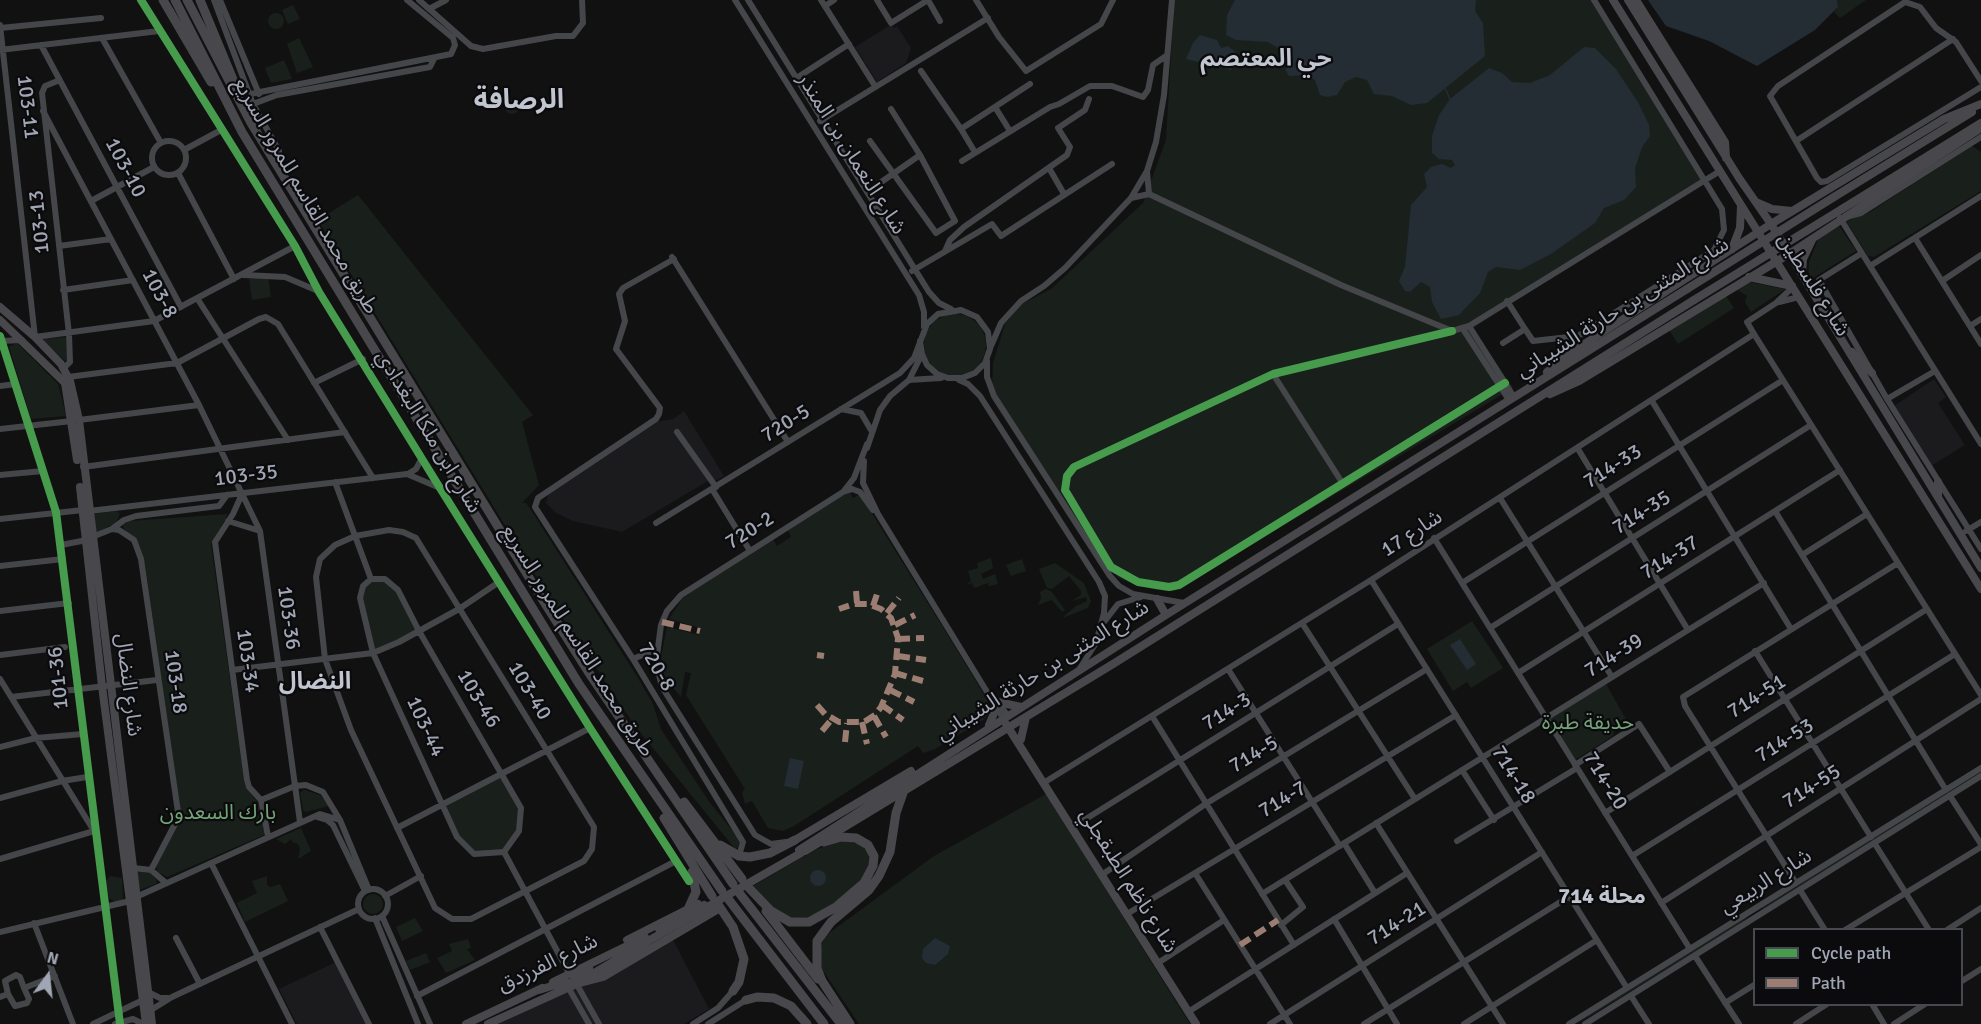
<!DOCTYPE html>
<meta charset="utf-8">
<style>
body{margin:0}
#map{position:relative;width:1981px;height:1024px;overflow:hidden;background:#111;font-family:Signika,sans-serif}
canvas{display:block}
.legend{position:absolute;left:1753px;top:928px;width:210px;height:78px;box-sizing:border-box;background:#0b0b0d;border:2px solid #474950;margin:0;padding:8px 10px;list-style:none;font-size:18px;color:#a0a6b4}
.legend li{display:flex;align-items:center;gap:12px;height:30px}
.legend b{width:30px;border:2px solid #474950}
.north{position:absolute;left:18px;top:946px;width:60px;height:60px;-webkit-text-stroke:4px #0b0b0d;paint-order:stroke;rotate:15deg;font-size:16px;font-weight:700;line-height:24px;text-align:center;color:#a0a6b4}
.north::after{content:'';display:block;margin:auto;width:21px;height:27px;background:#a0a6b4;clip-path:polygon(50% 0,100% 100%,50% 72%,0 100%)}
</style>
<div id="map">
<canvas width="1981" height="1024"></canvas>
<ul class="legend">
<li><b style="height:8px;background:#469c4c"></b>Cycle path</li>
<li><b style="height:8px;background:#9b7d72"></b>Path</li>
</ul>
<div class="north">N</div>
</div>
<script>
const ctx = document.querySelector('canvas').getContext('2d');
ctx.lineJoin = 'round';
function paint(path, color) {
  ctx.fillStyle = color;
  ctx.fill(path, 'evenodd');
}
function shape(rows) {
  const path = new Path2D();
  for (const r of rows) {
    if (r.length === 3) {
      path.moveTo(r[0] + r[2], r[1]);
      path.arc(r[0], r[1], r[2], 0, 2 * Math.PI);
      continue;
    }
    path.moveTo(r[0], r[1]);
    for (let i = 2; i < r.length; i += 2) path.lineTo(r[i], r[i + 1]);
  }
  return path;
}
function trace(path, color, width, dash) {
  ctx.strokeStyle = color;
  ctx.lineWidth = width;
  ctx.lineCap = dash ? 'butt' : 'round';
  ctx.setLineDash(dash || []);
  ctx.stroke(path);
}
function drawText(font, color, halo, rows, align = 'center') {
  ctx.font = font + ' Signika,"Noto Sans Arabic",sans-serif';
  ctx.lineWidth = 4.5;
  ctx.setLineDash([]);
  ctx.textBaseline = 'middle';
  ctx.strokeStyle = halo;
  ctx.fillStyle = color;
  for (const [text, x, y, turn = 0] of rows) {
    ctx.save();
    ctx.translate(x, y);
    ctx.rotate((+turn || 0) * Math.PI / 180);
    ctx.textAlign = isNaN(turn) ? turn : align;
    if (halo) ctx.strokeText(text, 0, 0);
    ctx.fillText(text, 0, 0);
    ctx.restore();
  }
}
paint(shape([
 [892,24,894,28,897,26,911,48,906,63,877,82,855,47],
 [1934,379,1946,397,1938,403,1965,445,1931,466,1894,406],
 [684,411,724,476,715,481,713,478,622,532,573,521,556,513,546,503,549,492,654,422,673,419],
 [672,938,709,1009,684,1024,500,1024,498,1021,568,992],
 [336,962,367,1024,297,1024,279,989]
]), '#1b1b1d');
paint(shape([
 [1170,0,1595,0,1703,182,1473,328,1513,388,1174,591,1157,590,1136,585,1119,578,1105,565,992,388,993,363,1005,324,1022,304,1051,289,1143,203,1166,140,1173,19],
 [1837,0,1866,0,1840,18,1834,12,1838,7],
 [293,5,300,19,288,24,282,10],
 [276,21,8],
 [299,38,313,67,297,73,287,44],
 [284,60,292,79,271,83,265,68],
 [512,107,7],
 [1972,146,1981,152,1981,191,1874,257,1868,256,1846,221,1870,212],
 [358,195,533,415,522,422,539,485,522,503,526,503,533,513,638,678,653,704,661,729,710,803,741,841,736,850,635,726,552,602,318,220],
 [1837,223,1856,251,1808,281,1809,262,1818,240,1824,232],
 [268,276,271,297,252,300,249,279],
 [1749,282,1784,289,1784,290,1751,312,1745,302,1747,296,1735,288],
 [1726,296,1734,308,1678,344,1669,330],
 [955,345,31],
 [66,337,68,360,65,361,43,341,44,339],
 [17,343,58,384,66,416,31,419,9,347],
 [849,491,853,498,860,494,957,650,989,703,991,712,983,720,935,749,923,753,918,746,794,826,783,831,768,828,752,801,745,804,742,792,745,789,686,695,691,673,685,672,681,697,664,677,661,657,667,627,699,635,701,628,669,619,683,597,773,539,777,546,791,537,788,530],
 [117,511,120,514,116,523,96,533,94,514],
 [228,514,211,544,244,780,246,788,258,802,266,834,167,877,158,872,156,867,180,817,179,802,145,564,122,525,129,521],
 [991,558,993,568,981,574,983,579,995,574,998,584,989,586,988,583,974,588,972,583,965,585,971,581,968,571,978,568,977,563],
 [1022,559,1026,571,1011,576,1006,565],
 [1055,563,1084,583,1091,601,1088,608,1062,618,1076,606,1087,601,1086,597,1072,601,1081,595,1081,591,1069,576,1052,589,1047,588,1039,569],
 [371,579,393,584,419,631,373,653,360,598,363,586],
 [1045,589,1051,591,1065,610,1062,612,1052,600,1038,605,1041,598,1040,592],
 [1472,621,1503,668,1471,688,1467,682,1453,691,1427,649],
 [1606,684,1627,721,1615,729,1613,736,1575,760,1550,721,1551,717],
 [1981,771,1981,774,1762,909,1762,907],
 [502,777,521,808,519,831,504,852,475,856,457,837,443,806],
 [304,790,320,795,329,806,306,812,303,810,300,793],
 [1046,794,1190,1024,859,1024,822,969,819,953,825,936,934,856],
 [301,828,311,851,298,859,300,849,298,844,292,842,291,839,285,844,276,839],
 [843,841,857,843,864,848,869,855,869,866,859,884,832,906,809,917,791,918,774,909,753,886,817,849],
 [136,870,150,873,157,880,156,884,139,890],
 [110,876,122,878,123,900,115,902,109,898,106,881],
 [267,876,267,885,271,887,280,884,288,901,245,922,237,903,257,893,252,881],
 [373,904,10],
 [1753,912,1739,925,1577,1024,1601,1006],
 [415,918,423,931,402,941,396,927],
 [468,939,471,948,467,949,475,960,446,973,437,958,452,951,449,944],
 [426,953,430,962,410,970,406,961]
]), '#19201b');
paint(shape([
 [1235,0,1476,0,1475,11,1483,23,1485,56,1427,103,1411,105,1392,96,1374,94,1367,80,1356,77,1345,82,1337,95,1327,97,1320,95,1315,80,1307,75,1289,76,1286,71,1286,57,1278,48,1268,42,1236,40,1226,35,1227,15],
 [1648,0,1837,0,1838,7,1815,30,1757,66,1709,41,1666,26],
 [1200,35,1217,40,1221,48,1228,46,1238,54,1231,70,1186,59,1193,43],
 [1584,47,1595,48,1616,69,1639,104,1649,125,1650,136,1642,147,1635,168,1636,187,1624,200,1604,208,1595,223,1551,254,1520,270,1496,267,1488,272,1480,293,1459,315,1441,319,1432,302,1430,287,1421,282,1410,292,1405,291,1399,281,1405,267,1411,205,1427,187,1424,174,1431,167,1442,164,1451,168,1455,165,1452,160,1439,159,1432,153,1432,136,1439,115,1450,99,1489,68,1502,73,1512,82,1530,83,1550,75],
 [1460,639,1476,664,1467,670,1450,645],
 [790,758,804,761,798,789,784,786],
 [818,878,8],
 [935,938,950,946,948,954,935,965,926,963,922,958,923,949]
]), '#242c34');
trace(shape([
 [1445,88,1450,99]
]), '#242c34', 1.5);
trace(shape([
 [141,0,295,246,319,292,440,488,590,728,689,881],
 [214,0,253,104,279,151,279,168],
 [220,0,259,94],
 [419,0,471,46,483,49,556,36,573,36,583,23,582,0],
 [735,0,919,295,924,312,924,327],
 [748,0,929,292,939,303,951,309],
 [821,0,875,86],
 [877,0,891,23,928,0],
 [928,0,940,21],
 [976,0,999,37,1026,71,1101,24,1113,0],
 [825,6,834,0],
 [429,9,446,0],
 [0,25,35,337,154,321,295,246],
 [0,28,101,18],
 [102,38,161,143],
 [41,45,181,307],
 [0,50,159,31],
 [921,71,961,129,1030,84],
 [798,77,849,44],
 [60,80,45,86,42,93,69,334,70,362,64,368],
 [1981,81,1956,42,1936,28,1920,7,1905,2,1778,86,1770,96,1817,178,1821,182,1827,181,1981,87],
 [250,94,451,54,455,45,453,38,407,0],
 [253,104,277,95,430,67,434,59],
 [995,107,1010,131],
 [43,111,199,405,260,531,300,822],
 [820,121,988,18],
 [961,129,973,149],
 [169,158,17],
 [870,141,936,233,955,221,920,155,891,109],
 [1796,141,1953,39],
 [184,150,221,130],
 [962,161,1050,107,1059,104,1090,86,1112,86,1143,97,1148,90,1153,65,1166,56],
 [1049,168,1064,194],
 [1147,171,1149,194],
 [178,173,234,279],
 [867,192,920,155],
 [1131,198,1149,194,1341,285,1452,331,1469,326,1720,171],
 [91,201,154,167],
 [1846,217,1861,213,1981,137],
 [1840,218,1981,444],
 [1915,238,1981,344],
 [59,246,111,239],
 [945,251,950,240,964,227,1067,155,1070,147,1058,128,1085,110,1089,99],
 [1862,253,1819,280,1887,399,1981,549],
 [672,257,788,442],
 [674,259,623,288,619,294,625,321,616,349,660,408,659,414,656,419,538,498,535,507,633,659,743,842,739,856],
 [1870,266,1981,196],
 [912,271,992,224,1001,236,1112,164],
 [244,275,285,277,318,291],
 [1942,281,1981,255],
 [63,290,133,280],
 [197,298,288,440],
 [1507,301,1525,329],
 [1779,302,1799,297],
 [1469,326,1514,397],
 [1970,326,1981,319],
 [1463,329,1509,400],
 [1452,331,1273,374,1074,467,1067,476,1065,490,1111,567,1138,582,1169,587,1179,585,1505,383],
 [1754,334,1981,695],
 [0,336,56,512,120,1024],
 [1,341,22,340],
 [1503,343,1525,329,1533,341,1578,336,1714,250,1724,230,1722,209,1594,0],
 [991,346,1001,323,1021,301,1044,286,1065,268,1131,198,1147,171,1156,142,1164,95,1172,0],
 [987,361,987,377,994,396,1110,576,1119,586,1133,594,1184,603],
 [1273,374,1343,484],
 [68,377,177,363,259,319,266,317,278,324,373,478],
 [909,380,941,378],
 [959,380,968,384,980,396,1099,582,1105,596,1104,613,1096,643,1080,668],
 [314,383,363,359],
 [0,386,16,384],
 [1887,399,1935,371],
 [1652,401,1791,629],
 [841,409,861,413,871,430],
 [79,420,199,405],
 [0,429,72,421],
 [677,432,716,487],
 [867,448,880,410,890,396,909,380,922,354],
 [1578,449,1688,630],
 [864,461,863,483,878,514,1003,718],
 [83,467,345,432],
 [408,474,416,469,422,458],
 [0,475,43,471],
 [335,482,371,579],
 [712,489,750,551],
 [845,491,852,489,860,492,873,510],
 [242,494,233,514,215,542,247,780,249,787,261,800,268,836],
 [1500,498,1612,677],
 [89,511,407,474,440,488],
 [1775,511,1946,790],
 [0,519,83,510],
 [228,521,260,531],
 [656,523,900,373,914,358,927,324,938,314,961,310,977,317,988,332,990,349,985,363,975,373,962,378,948,378,937,374,927,365,922,354,920,341],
 [112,529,124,520,136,516,219,506,227,495],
 [389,530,403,532,416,538,594,827,592,849,584,861,471,919,452,919,435,908,351,730,325,659,316,577,320,559,335,545,355,536,389,530],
 [1966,531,1981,522],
 [92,537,112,529,119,530,134,540,141,559,178,812,176,822,151,870],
 [1434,538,1690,949],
 [61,545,87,540],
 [1802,555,1867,514],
 [0,566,63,559],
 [371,579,363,586,360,598,373,653,457,837,474,854,504,852],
 [371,579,385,579,398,590,419,631,521,808,519,831,504,852],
 [1371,580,1627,988],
 [1462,583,1783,380],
 [0,611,69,603],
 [1104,622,1118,604,1141,597],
 [1302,623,1415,799],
 [1490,628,1811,425],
 [1755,651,1871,837],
 [0,655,65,647],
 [633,659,652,651],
 [1228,669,1340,846],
 [232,670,373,653,399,642,459,609,499,582],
 [1518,673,1840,470],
 [0,679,94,831,0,859],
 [11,697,157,680],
 [998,701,1007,715],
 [1152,716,1294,945],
 [0,747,36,738,83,734],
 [1575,765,1639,724,1670,772],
 [1462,770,1494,820],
 [1045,782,1371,580,1754,334,1747,322,1776,303,1793,287],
 [1950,796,1981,844],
 [0,798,62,781,87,777],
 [261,800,295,786,306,785,323,792,340,820,369,890],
 [1605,813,1927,609],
 [317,817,327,820,333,825,365,891],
 [1376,823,1503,1024],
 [1073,827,1398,624],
 [397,828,590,728],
 [1457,841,1577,768],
 [786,842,771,844,755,835,662,687,656,663,661,625,667,611,681,595,843,492,854,478,867,444],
 [1344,843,1375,893],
 [1875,844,1929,930],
 [504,852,569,973],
 [1632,856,1955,654],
 [211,863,292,1024],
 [134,868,151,870,166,883],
 [1195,873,1290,1024],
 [1103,874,1207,803,1427,669],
 [1796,883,1685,706,1683,697,1898,563],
 [373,904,15],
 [1800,890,1825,930],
 [1262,894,1764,583],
 [385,896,421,876],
 [136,897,320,814,340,820],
 [1661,903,1981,699],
 [1127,914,1456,715],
 [382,916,430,1024],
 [375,918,418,1024],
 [1334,919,1397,1024],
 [34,923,73,1024],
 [1281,925,1303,907,1285,880],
 [320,927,369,1024],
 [1845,930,1981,847],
 [1947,930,1981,908],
 [0,932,130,901],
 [176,938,200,984],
 [1695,956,1739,1024],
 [1158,963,1224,920],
 [1962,981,1981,969],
 [576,983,599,1024],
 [568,987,589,1024],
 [148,992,160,998,168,998],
 [8,994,5,981,16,975,20,977,24,988],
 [417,996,676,861],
 [1631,996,1649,1024],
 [0,997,8,994,15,1006,27,1003,29,999,24,988,55,976],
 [1725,1003,1754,985],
 [1872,1004,1884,1024],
 [151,1010,172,997,359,909],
 [1188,1012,1407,873],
 [93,1024,143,1000],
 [115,1024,133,1019,143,1024],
 [693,1024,718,1008,733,991],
 [708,1024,746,1000],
 [1270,1024,1542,852],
 [1364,1024,1570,896],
 [1464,1024,1597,940],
 [1569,1024,1981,768],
 [1585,1024,1981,776],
 [1796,1024,1827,1004],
 [1894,1024,1925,1004]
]), '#45464a', 6);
trace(shape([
 [1613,0,1981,589],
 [1628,0,1739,178,1771,224,1981,568],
 [1636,0,1725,142,1726,158],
 [1834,197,1972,112],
 [1758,203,1772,209,1792,211],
 [1842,209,1981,123],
 [1732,249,1740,228,1741,206],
 [1802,273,1803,259,1812,240],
 [1749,277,1792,286],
 [0,307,35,337,61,364,70,381,79,420,152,1024],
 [0,320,65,383,77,460],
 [1852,352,1872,373],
 [1547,372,1564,357,1771,224,1944,119,1981,104],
 [1550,394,1579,381,1789,254,1981,128],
 [80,487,102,686,146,1024],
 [1938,497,1938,482],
 [1157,599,1166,615],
 [998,702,1021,707],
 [1006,724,1196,1024],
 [989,725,995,711,995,704],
 [1021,739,1026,717],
 [795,840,911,771],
 [799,850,1166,615,1687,289],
 [805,851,1113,664,1694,300],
 [627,940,698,904],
 [584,979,648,941],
 [553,982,645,937],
 [569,986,578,975,589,968],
 [539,990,561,983,580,983,603,977,720,908],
 [466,1024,542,988],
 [488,1024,574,985]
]), '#48484c', 8);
trace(shape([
 [163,0,211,82],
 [175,0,242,132,371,344,579,684,722,891],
 [187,0,251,123,544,602,591,676,733,884],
 [200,0,234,82],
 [684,802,742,879],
 [664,818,712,896],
 [720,845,739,856,750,857,770,853,795,840],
 [749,888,771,911,790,922,809,922,836,907,864,883,873,866,874,856,868,845,856,838,841,837,824,842],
 [740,894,841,1024],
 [729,900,824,1024],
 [719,906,733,927,744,959,739,982,733,991],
 [689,907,696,892,692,872],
 [766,911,818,979],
 [746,1000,757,997,774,998,791,1006,807,1024],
 [850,1024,822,981,817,968,817,941,831,922,869,890,879,876,890,852,896,813,903,793]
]), '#48484c', 9);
trace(shape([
 [1687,289,1834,197],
 [1694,300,1842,209],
 [659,929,704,905],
 [648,941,801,853]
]), '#48484c', 8);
trace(shape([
 [856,591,857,603],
 [873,606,878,591],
 [887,613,899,598],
 [662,622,700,631],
 [895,625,915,615],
 [898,639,924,638],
 [817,655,824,656],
 [898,656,926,660],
 [895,673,923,681],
 [890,690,914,702],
 [817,705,825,714,839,722,864,722,875,715,881,707,895,674,898,638,891,618,881,609,868,604,854,604,839,609],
 [882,705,903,720],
 [874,716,886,737],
 [862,722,867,744],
 [822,731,832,719],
 [845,742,847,723],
 [1240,945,1278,920]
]), '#9b7d72', 6, [12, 6]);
trace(shape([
 [141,0,295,246,319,292,440,488,590,728,689,881],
 [1452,331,1273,374,1074,467,1067,476,1065,490,1111,567,1138,582,1169,587,1179,585,1505,383],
 [0,336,56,512,120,1024]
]), '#469c4c', 8);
drawText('21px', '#a0a6b4', '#0b0b0d', [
 ["103-11",27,107,83],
 ["شارع النعمان بن المنذر",851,154,58],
 ["103-10",125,168,62],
 ["طريق محمد القاسم للمرور السريع",305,196,60],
 ["103-13",40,222,-96],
 ["شارع فلسطين",1813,285,58],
 ["103-8",159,294,62],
 ["شارع المثنى بن حارثة الشيباني",1623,308,-32],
 ["720-5",786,424,-32],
 ["شارع ابن ملكا البغدادي",428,432,59],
 ["714-33",1613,467,-32],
 ["103-35",246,476,-7],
 ["714-35",1642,513,-32],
 ["720-2",750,531,-32],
 ["شارع 17",1412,534,-33],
 ["714-37",1670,558,-32],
 ["103-36",288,618,82],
 ["طريق محمد القاسم للمرور السريع",577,641,58],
 ["714-39",1614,656,-32],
 ["103-34",247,661,82],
 ["720-8",656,667,60],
 ["شارع المثنى بن حارثة الشيباني",1043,671,-32],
 ["101-36",59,678,-96],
 ["103-18",175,682,82],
 ["شارع النضال",128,685,83],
 ["103-40",529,691,59],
 ["714-51",1757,697,-32],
 ["103-46",478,699,59],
 ["714-3",1227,712,-32],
 ["103-44",425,727,65],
 ["714-53",1785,741,-32],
 ["714-5",1254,755,-31],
 ["714-18",1513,775,58],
 ["714-20",1605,781,58],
 ["714-55",1812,787,-32],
 ["714-7",1283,800,-31],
 ["شارع ناظم الطبقجلي",1128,881,58],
 ["شارع الربيعي",1766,882,-32],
 ["714-21",1397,924,-32],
 ["شارع الفرزدق",548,964,-26]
]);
drawText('21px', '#75a278', '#0b0b0d', [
 ["حديقة طبرة",1588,723],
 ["بارك السعدون",218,813]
]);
drawText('bold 22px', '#c1c5d0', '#0b0b0d', [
 ["محلة 714",1602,897]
]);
drawText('bold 24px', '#c1c5d0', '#0b0b0d', [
 ["حي المعتصم",1266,60],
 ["النضال",315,683]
]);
drawText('bold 27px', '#c1c5d0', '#0b0b0d', [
 ["الرصافة",519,101]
]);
</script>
